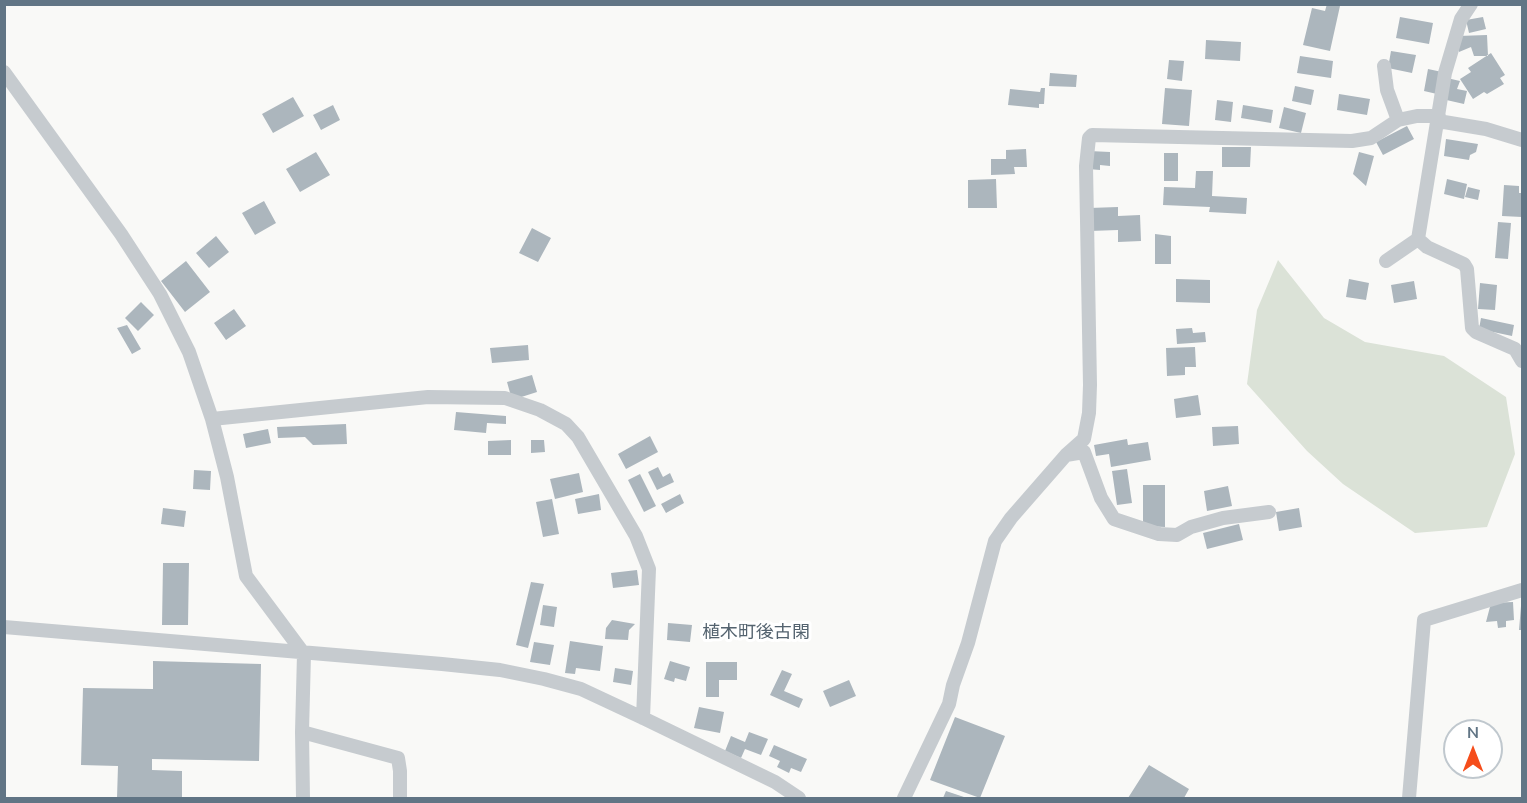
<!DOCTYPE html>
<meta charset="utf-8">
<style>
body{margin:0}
#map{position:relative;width:1527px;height:803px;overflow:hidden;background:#f9f9f7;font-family:"Nunito Sans",sans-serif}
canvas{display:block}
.frame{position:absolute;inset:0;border:6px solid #617585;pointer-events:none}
.north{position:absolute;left:1443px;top:719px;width:60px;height:60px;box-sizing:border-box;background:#fff;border:2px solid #c0c8ce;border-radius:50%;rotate:0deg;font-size:16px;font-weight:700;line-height:24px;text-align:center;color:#617585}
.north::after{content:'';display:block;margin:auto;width:21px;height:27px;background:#f54d1b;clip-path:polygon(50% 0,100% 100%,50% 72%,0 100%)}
</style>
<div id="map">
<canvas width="1527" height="803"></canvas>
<div class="frame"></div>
<div class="north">N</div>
</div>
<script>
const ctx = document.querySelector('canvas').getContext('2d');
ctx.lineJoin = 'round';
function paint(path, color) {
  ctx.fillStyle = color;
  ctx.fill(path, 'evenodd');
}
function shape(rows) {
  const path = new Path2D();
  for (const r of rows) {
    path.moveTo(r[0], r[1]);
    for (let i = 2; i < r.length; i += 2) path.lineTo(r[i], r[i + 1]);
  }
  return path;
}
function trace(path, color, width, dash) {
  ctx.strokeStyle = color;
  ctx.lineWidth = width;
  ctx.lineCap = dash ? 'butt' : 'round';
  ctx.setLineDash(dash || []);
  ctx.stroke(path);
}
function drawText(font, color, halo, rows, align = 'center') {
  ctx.font = font + ' "Nunito Sans","Noto Sans JP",sans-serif';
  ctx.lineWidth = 6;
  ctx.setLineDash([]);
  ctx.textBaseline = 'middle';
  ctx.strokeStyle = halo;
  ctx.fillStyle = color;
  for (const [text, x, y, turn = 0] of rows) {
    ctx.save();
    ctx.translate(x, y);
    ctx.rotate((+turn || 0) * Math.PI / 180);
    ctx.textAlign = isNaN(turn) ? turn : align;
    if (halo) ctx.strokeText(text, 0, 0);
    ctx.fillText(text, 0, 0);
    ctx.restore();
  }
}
paint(shape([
 [1278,260,1324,318,1365,342,1444,356,1506,397,1515,454,1487,527,1415,533,1343,484,1307,451,1247,384,1257,310]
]), '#dbe2d7');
paint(shape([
 [1327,4,1340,6,1330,51,1303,45,1312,8,1325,11],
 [1400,17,1433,23,1429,44,1396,38],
 [1483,17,1486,29,1469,33,1466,20],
 [1487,35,1488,56,1474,56,1471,47,1459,52,1458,36],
 [1206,40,1241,42,1240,61,1205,59],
 [1391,51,1416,55,1412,73,1388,68],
 [1491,53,1505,75,1500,78,1504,84,1487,94,1484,92,1473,99,1460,79,1471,72,1468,68],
 [1300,56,1333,61,1331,78,1297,73],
 [1169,60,1184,61,1182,81,1167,79],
 [1428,69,1442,72,1437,94,1424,91],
 [1050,73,1077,75,1076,87,1049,86],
 [1447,78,1460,81,1457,89,1467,91,1464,104,1442,99],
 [1295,86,1314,90,1311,105,1292,101],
 [1041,88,1045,88,1044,104,1039,104,1039,108,1008,105,1010,89,1040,92],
 [1165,88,1192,90,1189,126,1162,124],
 [1339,94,1370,99,1367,115,1337,110],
 [293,97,304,116,273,133,262,114],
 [1217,100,1233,102,1231,122,1215,120],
 [333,105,340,120,321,130,313,115],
 [1243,105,1273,110,1271,123,1241,118],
 [1284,107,1306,113,1301,133,1279,128],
 [1407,126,1414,139,1383,155,1376,142],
 [1446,139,1478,144,1476,152,1470,155,1469,160,1444,156],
 [1222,147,1251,147,1250,167,1222,167],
 [1026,149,1027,167,1014,167,1015,174,991,175,991,159,1006,159,1006,150],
 [1089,151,1110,152,1110,166,1100,165,1100,170,1088,169],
 [316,152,330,175,300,192,286,169],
 [1359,152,1374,156,1366,186,1353,174],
 [1164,153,1178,153,1178,181,1164,181],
 [1196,171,1213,171,1212,196,1247,198,1246,214,1209,212,1210,207,1163,205,1164,187,1195,188],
 [996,179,997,208,968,208,968,180],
 [1447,179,1467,184,1464,199,1444,194],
 [1504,185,1519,186,1519,193,1522,193,1522,217,1502,216],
 [1468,187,1480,190,1478,200,1465,197],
 [264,201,276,223,255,235,242,213],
 [1118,207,1118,216,1140,215,1141,241,1118,242,1118,230,1090,231,1089,208],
 [1498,222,1511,223,1508,259,1495,258],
 [532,228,551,238,538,262,519,253],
 [1155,234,1171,236,1171,264,1155,264],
 [216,236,229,252,209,268,196,253],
 [186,261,210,292,185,312,161,281],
 [1176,279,1210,280,1210,303,1176,302],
 [1349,279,1369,283,1366,300,1346,297],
 [1414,281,1417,299,1394,303,1391,285],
 [1480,283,1497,285,1495,310,1478,309],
 [141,302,154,315,138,331,125,318],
 [234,309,246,326,226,340,214,323],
 [1481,318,1514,325,1512,336,1479,329],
 [127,325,141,349,132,354,117,328],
 [1192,328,1193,333,1205,332,1206,342,1177,344,1176,329],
 [528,345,529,360,492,363,490,348],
 [1195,347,1196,367,1185,367,1185,375,1167,376,1166,348],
 [532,375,537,392,512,400,507,382],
 [1198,395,1201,415,1176,418,1174,399],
 [456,412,506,416,506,424,487,423,486,433,454,430],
 [346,424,347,444,313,445,305,437,278,438,277,427],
 [1238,426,1239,444,1213,446,1212,427],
 [268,429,271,443,246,448,243,434],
 [650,436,658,452,626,469,618,454],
 [1127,439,1128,445,1148,442,1151,460,1111,467,1109,454,1096,456,1094,445],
 [511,440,511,455,488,455,488,441],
 [531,440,544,440,545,452,531,453],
 [658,467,663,477,670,473,674,482,657,490,648,472],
 [1127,469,1132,503,1117,505,1112,471],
 [194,470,211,471,210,490,193,489],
 [579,473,583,492,555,499,550,479],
 [640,474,656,506,644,512,628,480],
 [1143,485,1165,485,1165,527,1143,526],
 [1228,486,1232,506,1207,511,1204,491],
 [599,494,601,510,578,514,575,499],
 [680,494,684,503,666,513,661,504],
 [552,499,559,534,543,537,536,502],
 [163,508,186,511,184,527,161,524],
 [1299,508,1302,527,1279,531,1276,512],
 [1239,524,1243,540,1207,549,1203,533],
 [163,563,189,563,188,625,162,625],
 [637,570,639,585,613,588,611,573],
 [531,582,544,584,528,648,516,645],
 [1513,602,1514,620,1506,621,1506,627,1498,628,1497,621,1486,622,1491,603],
 [543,605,557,607,554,627,540,625],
 [1521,606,1522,606,1522,630,1519,630],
 [612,620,635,624,629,630,628,640,605,639,606,628],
 [668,623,692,625,690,642,667,640],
 [570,641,603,646,600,671,576,668,575,674,565,673],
 [534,642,554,645,550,665,530,662],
 [153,661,261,664,259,761,152,759,152,770,182,771,182,798,117,798,118,766,81,765,83,688,153,689],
 [670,661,690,667,686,681,675,678,674,682,664,679],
 [706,662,737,662,737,680,719,680,719,697,706,697],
 [615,668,633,671,631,685,613,682],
 [782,670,792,674,784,691,803,699,799,708,770,695],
 [849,680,856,696,830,707,823,691],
 [699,707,724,712,720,733,694,728],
 [955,717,1005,736,980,798,930,780],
 [749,732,768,739,761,755,745,749,741,758,725,751,731,736,745,742],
 [774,745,807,759,801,772,791,768,789,773,777,767,780,761,769,756],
 [1149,765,1189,789,1184,798,1128,798],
 [946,791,967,798,943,798]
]), '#acb6bd');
trace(shape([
 [1384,66,1387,90,1398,120,1417,116,1439,116],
 [4,72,121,234,160,294,189,352,212,419,227,477,246,576,304,654,302,732,303,798],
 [1438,121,1486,129,1522,140],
 [1418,239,1427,247,1464,264,1467,269,1472,328,1476,332,1515,349,1522,361],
 [1386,261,1418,239,1445,73,1461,19,1471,4],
 [212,419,428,397,505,398,540,410,566,424,578,437,636,536,649,569,643,718],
 [1066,455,1084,452,1101,498,1114,519,1159,534,1177,535,1191,527,1223,518,1269,512],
 [4,627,442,664,500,670,544,679,581,689,643,718,775,782,799,798],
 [302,732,398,758,400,771,400,798],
 [904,798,949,704,953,685,968,643,995,541,1011,518,1066,455,1084,439,1089,413,1090,385,1086,166,1089,138,1092,135,1352,141,1371,138,1398,120],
 [1409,798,1424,620,1522,590]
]), '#c6cbcf', 14);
drawText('18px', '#54636f', '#fff', [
 ["植木町後古閑",756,634]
]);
</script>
